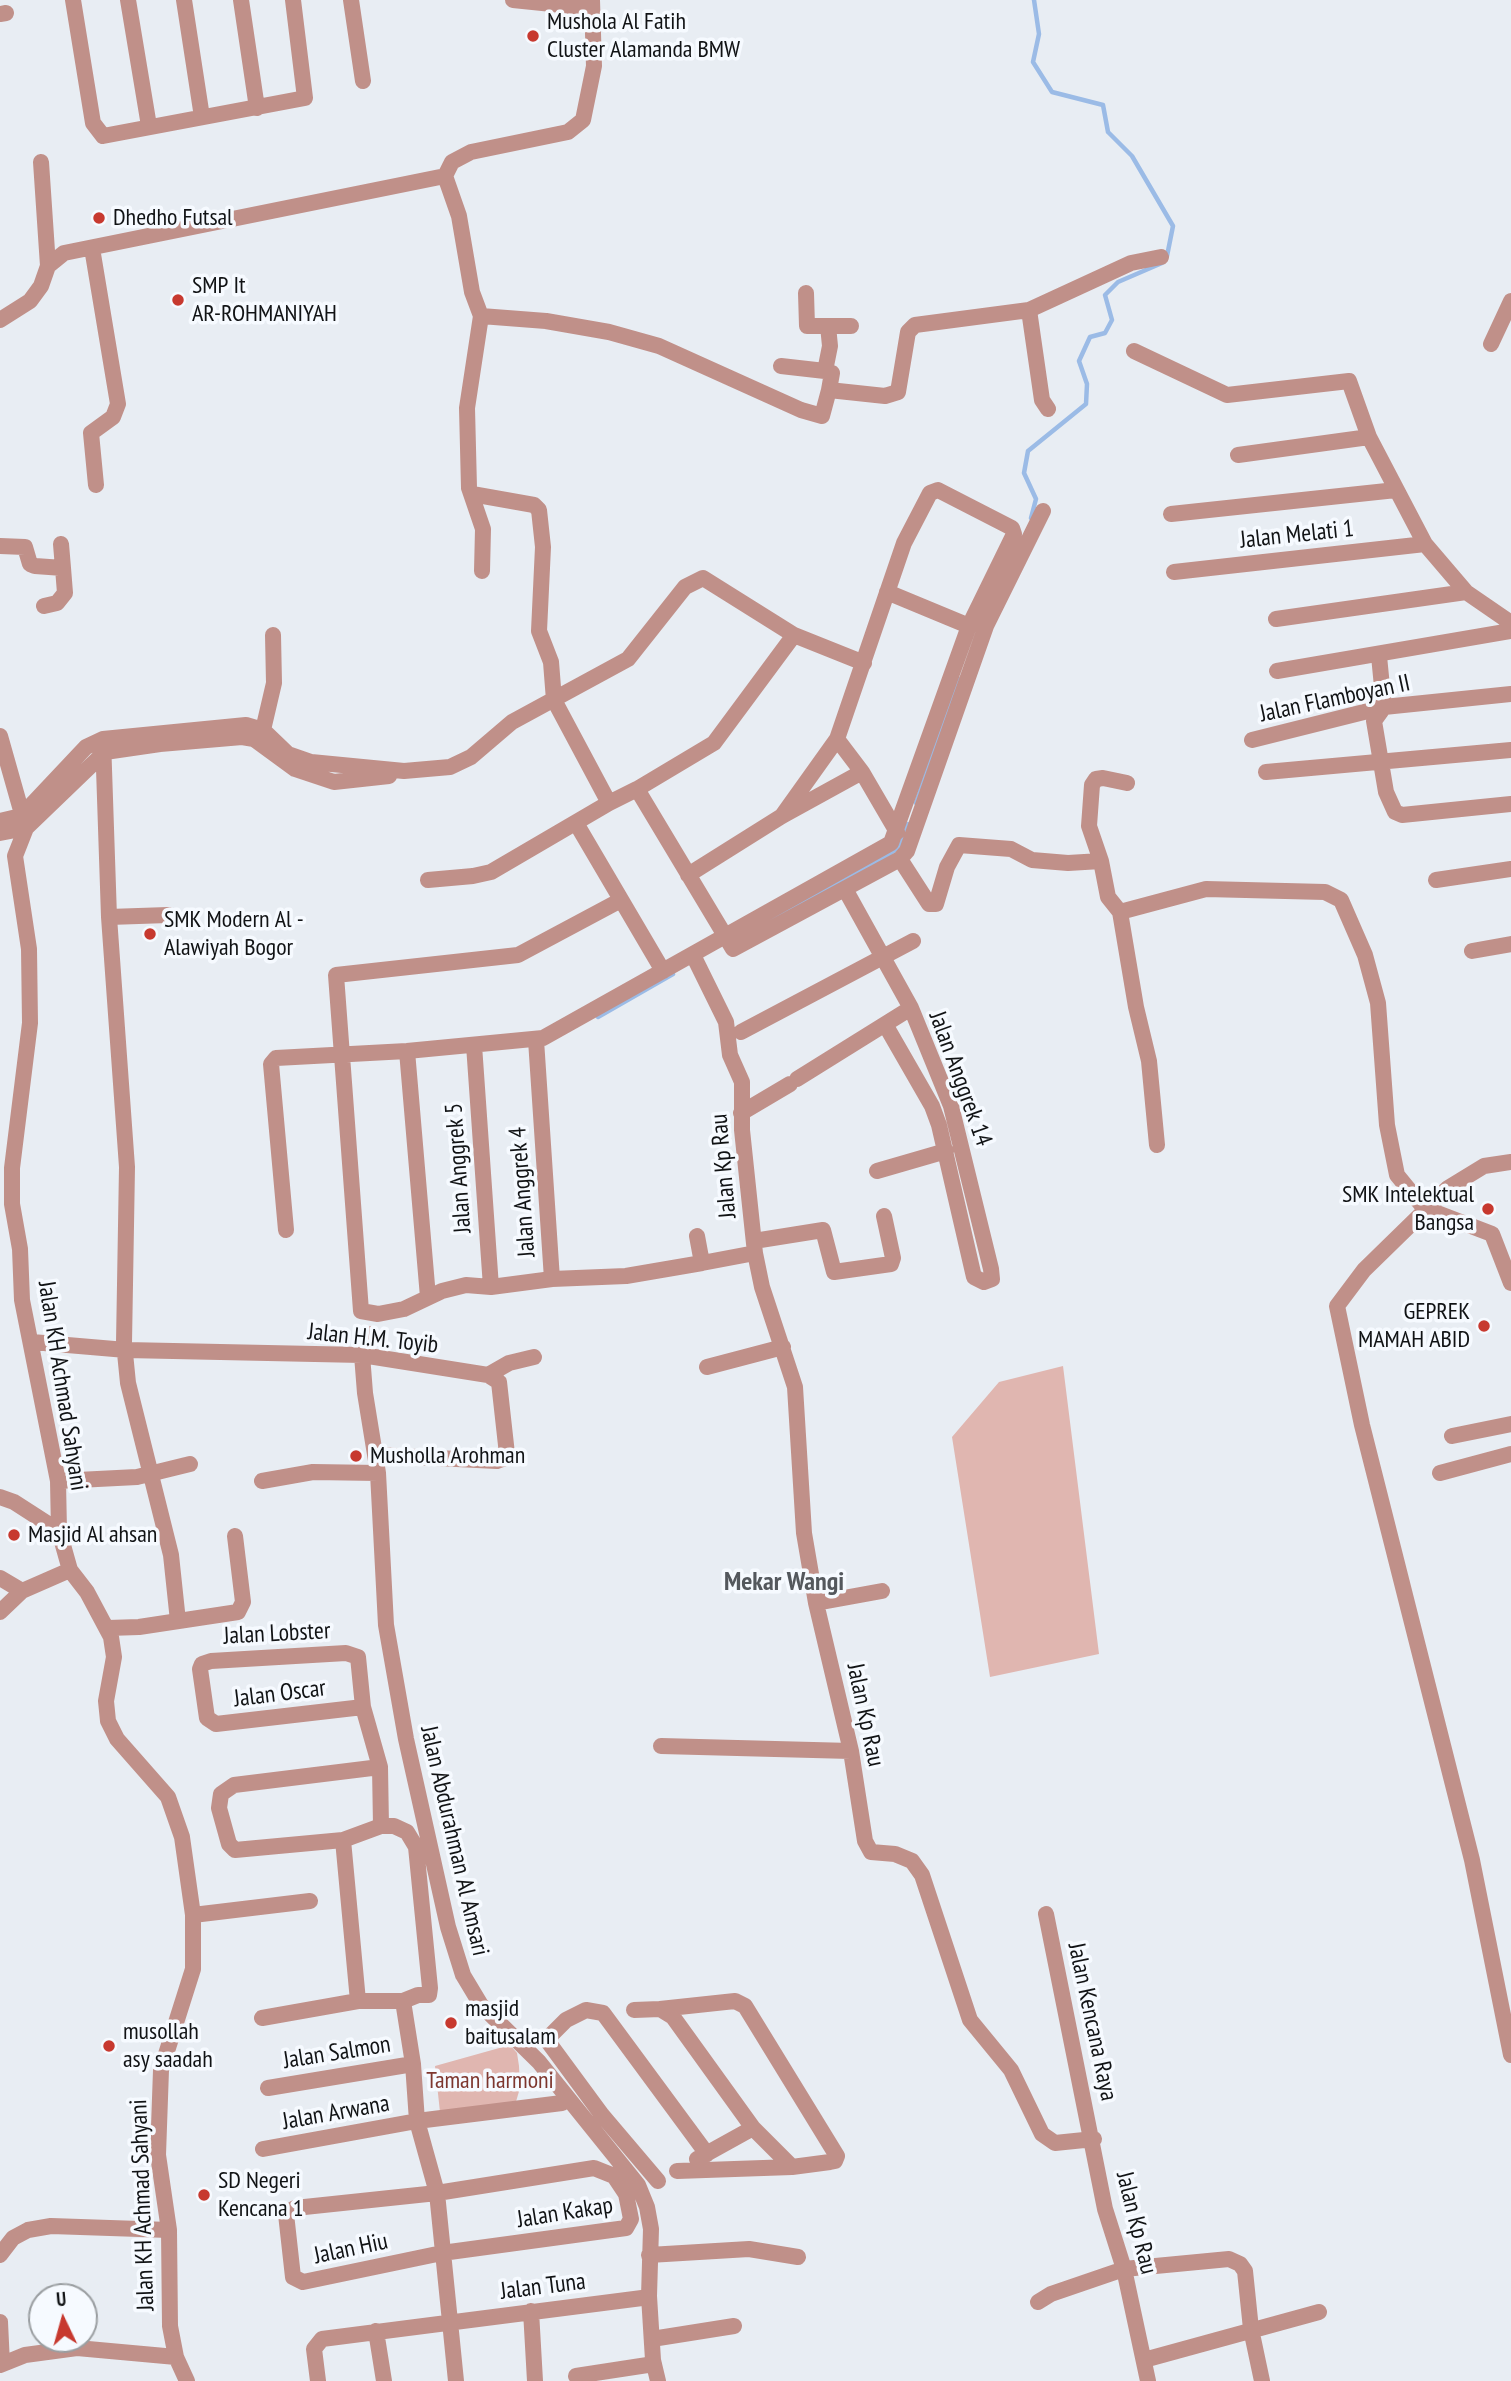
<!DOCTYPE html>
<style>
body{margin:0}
#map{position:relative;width:1511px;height:2381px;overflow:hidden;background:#e8edf3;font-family:"PT Sans Narrow",sans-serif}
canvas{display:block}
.north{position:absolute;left:28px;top:2283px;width:70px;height:70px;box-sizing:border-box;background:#f6faff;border:2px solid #9a9ea1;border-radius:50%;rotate:355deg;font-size:19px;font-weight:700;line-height:28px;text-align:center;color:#111315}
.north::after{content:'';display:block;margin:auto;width:24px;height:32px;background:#c7392f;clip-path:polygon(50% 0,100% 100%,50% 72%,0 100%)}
</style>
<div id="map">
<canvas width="1511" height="2381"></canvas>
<div class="north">U</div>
</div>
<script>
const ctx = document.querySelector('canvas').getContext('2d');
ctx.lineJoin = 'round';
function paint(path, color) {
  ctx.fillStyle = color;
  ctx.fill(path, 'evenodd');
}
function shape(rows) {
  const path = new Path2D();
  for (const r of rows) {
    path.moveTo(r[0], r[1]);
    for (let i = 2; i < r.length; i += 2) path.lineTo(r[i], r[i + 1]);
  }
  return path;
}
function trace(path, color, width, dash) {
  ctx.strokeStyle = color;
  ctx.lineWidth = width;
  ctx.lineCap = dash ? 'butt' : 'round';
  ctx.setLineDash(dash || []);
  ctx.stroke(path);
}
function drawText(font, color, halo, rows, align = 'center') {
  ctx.font = font + ' "PT Sans Narrow",sans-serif';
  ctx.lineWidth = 7;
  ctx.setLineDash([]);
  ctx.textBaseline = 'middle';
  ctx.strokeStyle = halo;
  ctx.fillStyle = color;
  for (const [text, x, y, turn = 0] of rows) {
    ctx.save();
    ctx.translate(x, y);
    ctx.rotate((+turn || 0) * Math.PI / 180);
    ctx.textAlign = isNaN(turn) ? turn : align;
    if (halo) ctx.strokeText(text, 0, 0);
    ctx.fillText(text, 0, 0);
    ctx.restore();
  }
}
paint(shape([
 [1063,1366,1099,1654,990,1677,952,1437,999,1382],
 [510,2045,517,2053,519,2066,520,2088,515,2105,440,2112,435,2066]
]), '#e0b6b0');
trace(shape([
 [1034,0,1039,34,1033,62,1052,92,1103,105,1108,132,1132,156,1173,226,1167,256],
 [1031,518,1036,499,1024,473,1028,451,1086,404,1087,384,1079,361,1090,337,1105,333,1112,320,1105,295,1118,282,1162,263],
 [916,803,959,679],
 [754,929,891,853,900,846,908,824],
 [598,1017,673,974]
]), '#9bbbe6', 4.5);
trace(shape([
 [73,0,93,123,103,136,305,98,293,0],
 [128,0,149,126],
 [184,0,202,117],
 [241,0,257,108],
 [351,0,363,81],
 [513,0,591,8],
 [0,14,6,13],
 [41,162,48,266],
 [445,176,459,216,472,292,481,316,467,408,469,488,483,529,482,571],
 [445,176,452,162,471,152,568,132,583,120,594,66,592,0],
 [92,248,118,404,113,417,91,433,96,485],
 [806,293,807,326,828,326,830,346,825,371,832,373,829,390],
 [1029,310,1042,400,1048,409],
 [481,316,546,321,609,332,659,346,801,410,822,416,829,390,885,396,898,392,908,332,915,325,1029,310,1131,263,1161,257],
 [0,320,30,301,41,286,48,266,64,253,445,176],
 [828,326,851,326],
 [1491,344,1511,301],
 [1134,351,1227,395,1349,381,1369,437,1425,544,1466,592,1511,623],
 [781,366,825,371],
 [1238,455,1369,437],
 [472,494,534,505,539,510,543,547,539,631,551,662,554,700,609,803,637,789,733,949,900,859,907,851,986,626,1043,511],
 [1171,514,1396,490],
 [0,546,25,547,30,564,35,566,63,568,61,544],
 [1174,572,1425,544],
 [887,592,969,626],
 [44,606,57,603,65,593,63,568],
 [1276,619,1466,592],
 [1379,656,1384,707,1374,721,1386,792,1395,812,1402,815,1511,804],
 [1277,671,1511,631],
 [263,730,274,683,273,635],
 [0,736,26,828,15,856,29,949,30,1023,12,1168,12,1204,20,1249,22,1300,58,1481,59,1531,70,1570,87,1592,111,1637,114,1657,106,1701,108,1721,117,1739,168,1797,182,1837,193,1915,193,1969,161,2070,158,2155,169,2230,170,2326,176,2357,187,2381],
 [103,739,109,917,127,1167,124,1343,128,1383,171,1555,178,1621],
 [837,739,862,772,897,832],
 [1252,740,1384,707,1511,694],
 [1266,772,1511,750],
 [637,789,714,743,794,635],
 [0,821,21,816,86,747,103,739,246,725,263,730,288,754,311,762,404,771,450,767,471,757,512,722,628,659,685,587,703,578,794,635,864,663],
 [576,823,663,971],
 [0,833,26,828,105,752,160,744,242,737,254,739,295,769,334,782,389,776],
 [900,859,929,904,936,904,947,867,959,845,1011,849,1032,860,1068,863,1101,861,1108,897,1120,912,1136,1007,1149,1061,1157,1145],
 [1101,861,1089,826,1092,785,1096,779,1103,778,1127,783],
 [688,875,782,816,862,772],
 [428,880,473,876,491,872,609,803],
 [1436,880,1511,869],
 [845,889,911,1008,951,1106,991,1269,992,1279,984,1282,974,1277,939,1125,932,1106,886,1026],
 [1120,912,1206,889,1325,892,1341,900,1365,955,1378,1003,1387,1125,1397,1175,1424,1208,1492,1234,1511,1283],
 [109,917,168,915],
 [1472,951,1511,944],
 [693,955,726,1022,730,1055,742,1082,742,1130,755,1253,762,1287,795,1387,804,1533,816,1603,851,1751,865,1841,871,1852,895,1854,912,1861,922,1875,970,2020,1011,2070,1042,2134,1055,2143,1094,2139],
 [741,1032,913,941],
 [536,1040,552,1279,491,1287,466,1285,442,1291,404,1309,378,1314,361,1311,336,975,518,955,621,900],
 [474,1045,491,1287],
 [407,1051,428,1297],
 [797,1079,911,1008],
 [741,1113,790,1084],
 [1511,1162,1484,1166,1448,1188,1364,1270,1337,1306,1362,1425,1472,1860,1511,2055],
 [877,1171,946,1151],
 [286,1230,271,1064,276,1058,407,1051,543,1038,891,843,969,626,1014,534,1012,528,938,490,930,493,904,543,837,739,782,816],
 [697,1236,702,1263,755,1253],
 [754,1241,823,1230,834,1272,891,1264,893,1258,884,1216],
 [552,1279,626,1276,702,1263],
 [371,1334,362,1355,365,1393,378,1473,386,1625,406,1739,448,1927,463,1975,481,2005,539,2062,638,2185,647,2207,651,2229,649,2296,653,2360,658,2381],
 [32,1342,126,1350,362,1355,488,1375,499,1382,507,1454,505,1458,497,1461,376,1455],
 [707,1367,783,1347],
 [488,1375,509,1363,534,1357],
 [1452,1436,1511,1424],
 [1440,1473,1511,1454],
 [58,1481,137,1477,190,1464],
 [262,1481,313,1472,378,1473],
 [0,1497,14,1502,59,1531],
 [0,1578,22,1591],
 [816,1603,882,1591],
 [0,1612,22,1591,70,1570],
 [108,1628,139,1627,238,1612,243,1602,235,1536],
 [363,1707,216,1724,207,1718,200,1669,202,1664,211,1661,346,1653,358,1657,363,1707,380,1767,381,1826],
 [661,1746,851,1751],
 [380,1767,234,1785,221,1794,219,1808,229,1844,235,1850,343,1840,381,1826,394,1826,407,1832,416,1847,430,1988,429,1995,418,1995,403,2001,413,2064,417,2121,437,2193,456,2381],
 [343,1840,358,2001],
 [1046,1914,1105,2209,1124,2269,1148,2381],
 [193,1915,310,1901],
 [660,2009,735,2001,745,2006,837,2156,835,2161,830,2162,792,2167,677,2171],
 [634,2010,660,2009,673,2017,753,2128,792,2167],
 [262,2018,358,2001,403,2001],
 [268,2088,413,2064],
 [263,2149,417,2121,562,2103],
 [697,2159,753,2128],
 [594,2168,614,2176,626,2194,631,2219,626,2228,442,2253,303,2282,293,2277,286,2214,295,2208,437,2193,594,2168],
 [658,2181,602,2115,549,2043,551,2035,566,2020,586,2010,603,2013,707,2154],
 [0,2255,13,2238,28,2230,51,2226,169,2230],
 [649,2255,749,2249,798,2257],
 [1038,2302,1051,2294,1124,2269,1229,2259,1240,2264,1245,2271,1251,2329,1262,2381],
 [531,2311,535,2381],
 [0,2322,2,2364],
 [376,2331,384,2381],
 [652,2339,734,2326],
 [1144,2360,1319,2312],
 [0,2365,25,2355,77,2348,176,2357],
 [576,2376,654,2364],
 [318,2381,314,2349,322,2339,642,2298]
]), '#c09089', 16);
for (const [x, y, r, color] of [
 [533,36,7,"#c7392f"],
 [99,218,7,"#c7392f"],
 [178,300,7,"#c7392f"],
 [150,934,7,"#c7392f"],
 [1488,1209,7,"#c7392f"],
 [1484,1326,7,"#c7392f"],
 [356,1456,7,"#c7392f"],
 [14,1535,7,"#c7392f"],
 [451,2023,7,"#c7392f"],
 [109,2046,7,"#c7392f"],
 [204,2195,7,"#c7392f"]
]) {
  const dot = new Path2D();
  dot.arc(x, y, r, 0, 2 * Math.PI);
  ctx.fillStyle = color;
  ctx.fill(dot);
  trace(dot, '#f6faff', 2.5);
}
drawText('24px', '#111315', '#f6faff', [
 ["Mushola Al Fatih",547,22],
 ["Cluster Alamanda BMW",547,50],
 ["Dhedho Futsal",113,218],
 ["SMP It",192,286],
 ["AR-ROHMANIYAH",192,314],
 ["SMK Modern Al -",164,920],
 ["Alawiyah Bogor",164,948],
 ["SMK Intelektual",1474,1195,"right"],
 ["Bangsa",1474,1223,"right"],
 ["GEPREK",1470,1312,"right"],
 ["MAMAH ABID",1470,1340,"right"],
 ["Musholla Arohman",370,1456],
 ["Masjid Al ahsan",28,1535],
 ["masjid",465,2009],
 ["baitusalam",465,2037],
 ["musollah",123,2032],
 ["asy saadah",123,2060],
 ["SD Negeri",218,2181],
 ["Kencana 1",218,2209]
], 'left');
drawText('24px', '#111315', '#f6faff', [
 ["Jalan Melati 1",1297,535,-6],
 ["Jalan Flamboyan II",1335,699,-12],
 ["Jalan Anggrek 14",960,1079,70],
 ["Jalan Kp Rau",724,1166,-95],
 ["Jalan Anggrek 5",459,1168,-94],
 ["Jalan Anggrek 4",523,1192,-94],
 ["Jalan H.M. Toyib",373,1339,6],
 ["Jalan KH Achmad Sahyani",62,1386,81],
 ["Jalan Lobster",277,1634,-3],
 ["Jalan Oscar",280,1694,-7],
 ["Jalan Kp Rau",865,1715,78],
 ["Jalan Abdurahman Al Amsari",454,1841,77],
 ["Jalan Kencana Raya",1092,2022,78],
 ["Jalan Salmon",337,2053,-9],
 ["Jalan Arwana",336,2113,-10],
 ["Jalan KH Achmad Sahyani",143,2205,-92],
 ["Jalan Kakap",565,2213,-9],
 ["Jalan Kp Rau",1136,2223,76],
 ["Jalan Hiu",351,2249,-12],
 ["Jalan Tuna",543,2287,-7]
]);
drawText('24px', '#7d362e', '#f6faff', [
 ["Taman harmoni",490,2081]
]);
drawText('bold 26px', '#54585d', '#f6faff', [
 ["Mekar Wangi",784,1583]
]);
</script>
